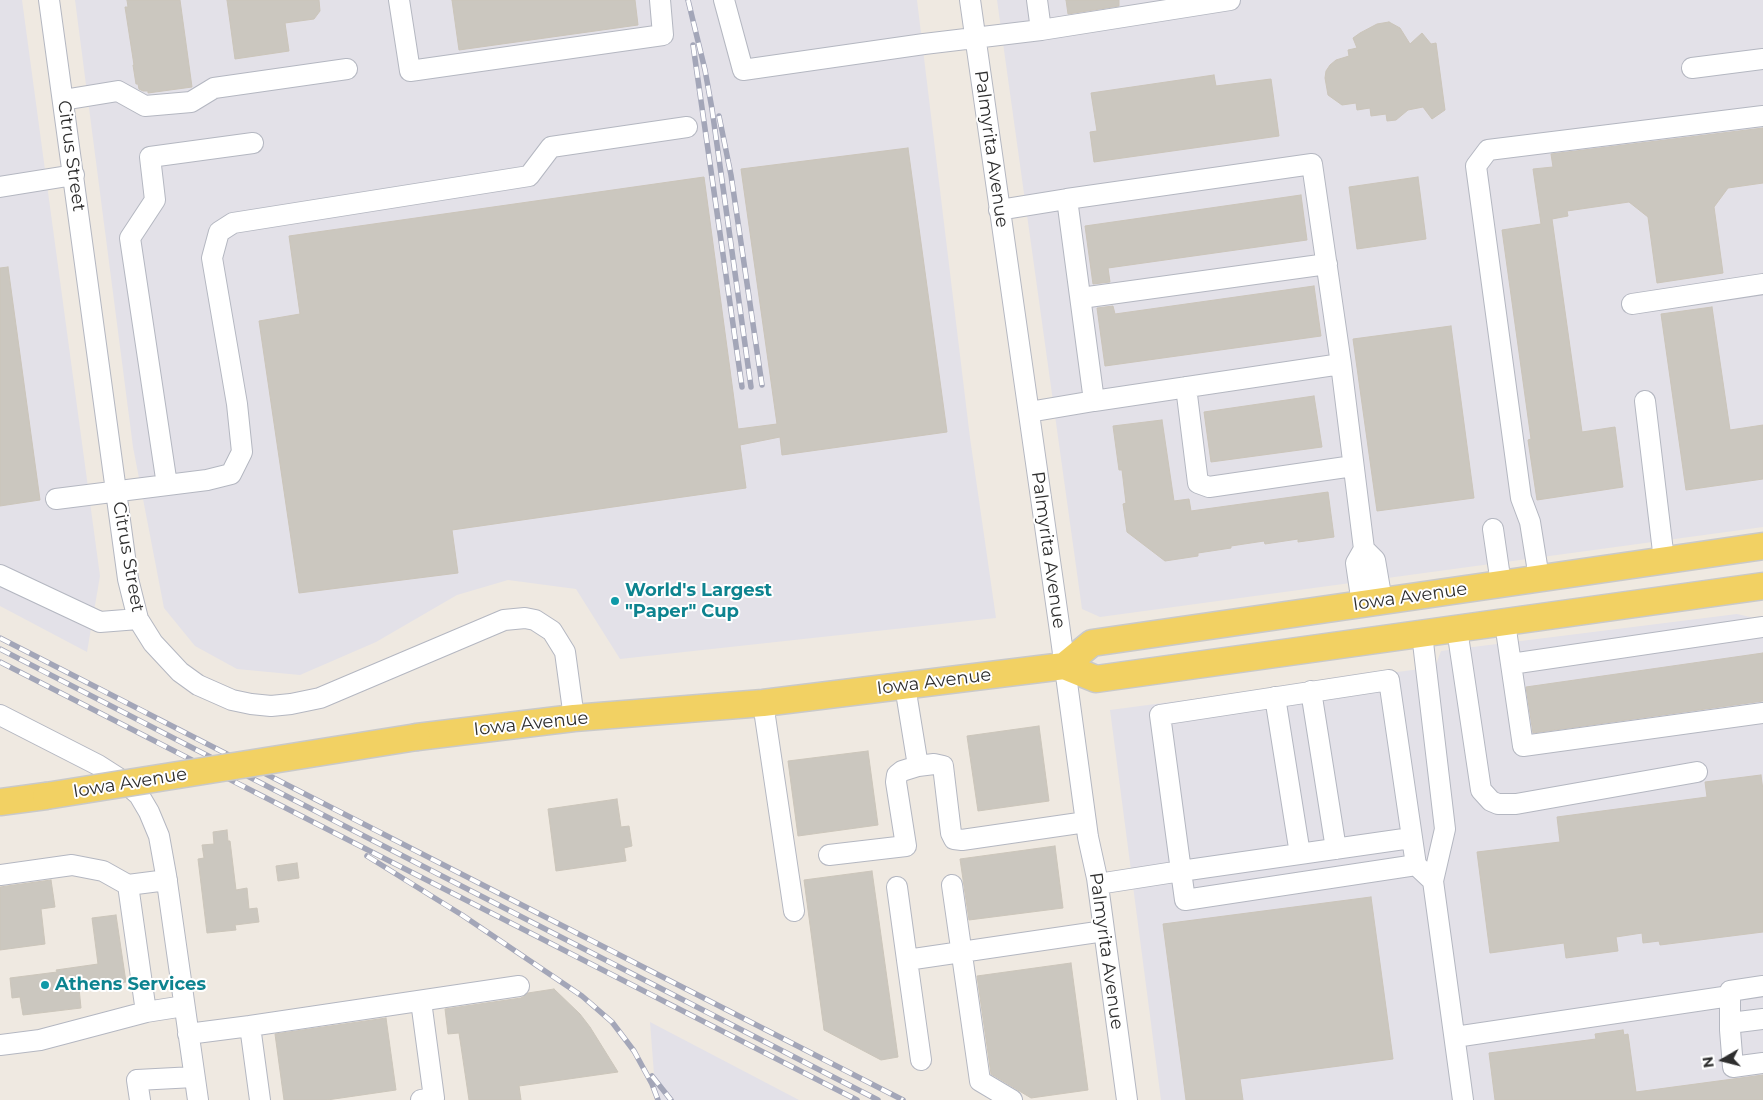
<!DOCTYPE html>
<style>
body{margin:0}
#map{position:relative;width:1763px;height:1100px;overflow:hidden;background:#efe9e1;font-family:Montserrat,sans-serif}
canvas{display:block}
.north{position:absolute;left:1698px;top:1035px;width:50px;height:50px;-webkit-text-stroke:4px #fff;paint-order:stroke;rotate:262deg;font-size:14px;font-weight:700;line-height:20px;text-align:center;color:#2e2e2e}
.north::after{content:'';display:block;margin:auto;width:18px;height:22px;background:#2e2e2e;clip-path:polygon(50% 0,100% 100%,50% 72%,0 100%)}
</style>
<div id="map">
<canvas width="1763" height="1100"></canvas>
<div class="north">N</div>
</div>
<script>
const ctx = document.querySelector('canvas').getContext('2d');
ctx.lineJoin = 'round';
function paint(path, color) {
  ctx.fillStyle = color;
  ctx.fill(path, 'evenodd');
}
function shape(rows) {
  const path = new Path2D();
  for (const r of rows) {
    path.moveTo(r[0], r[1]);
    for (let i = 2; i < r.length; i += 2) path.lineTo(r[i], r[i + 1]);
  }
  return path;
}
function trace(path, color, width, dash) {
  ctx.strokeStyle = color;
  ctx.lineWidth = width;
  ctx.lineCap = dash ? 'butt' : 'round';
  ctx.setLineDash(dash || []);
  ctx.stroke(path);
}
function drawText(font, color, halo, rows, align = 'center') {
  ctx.font = font + ' Montserrat,sans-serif';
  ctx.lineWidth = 4;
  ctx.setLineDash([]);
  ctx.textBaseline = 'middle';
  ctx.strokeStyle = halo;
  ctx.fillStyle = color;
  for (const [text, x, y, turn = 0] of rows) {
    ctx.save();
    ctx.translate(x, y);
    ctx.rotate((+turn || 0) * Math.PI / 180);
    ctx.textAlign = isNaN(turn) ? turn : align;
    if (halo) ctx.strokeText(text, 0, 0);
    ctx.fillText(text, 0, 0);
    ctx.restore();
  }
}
paint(shape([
 [0,0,22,0,100,576,87,652,0,606],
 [75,0,917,0,970,438,996,618,620,659,576,589,508,580,457,595,376,642,300,675,237,669,195,646,164,608,133,447],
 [997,0,1763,0,1763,527,1100,617,1082,609],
 [1737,614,1763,620,1763,1100,1161,1100,1110,710,1435,667,1441,651],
 [650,1022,799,1100,656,1100]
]), '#e3e1e8');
const building = shape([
 [127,0,180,0,192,87,148,93,148,91,143,91,139,89,138,84,136,84,133,65,134,65,125,7,128,7,127,0],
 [227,0,319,0,320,11,314,19,285,23,289,51,235,59,227,0],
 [452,0,635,0,638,25,459,50,452,0],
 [1066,0,1119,0,1119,6,1068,14,1066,0],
 [1389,22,1400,28,1410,44,1422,33,1431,44,1436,43,1445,110,1432,119,1423,107,1408,110,1396,120,1387,121,1386,114,1371,116,1370,108,1357,110,1356,103,1342,105,1328,95,1325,78,1326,71,1330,65,1336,60,1349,56,1348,50,1357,48,1353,38,1360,33,1377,24,1389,22],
 [1214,75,1216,86,1271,79,1279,136,1094,162,1090,132,1097,131,1091,93,1214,75],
 [1763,128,1763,183,1728,188,1714,207,1723,273,1657,283,1648,217,1629,202,1567,211,1568,216,1552,219,1582,432,1615,427,1623,487,1537,500,1528,440,1531,439,1502,230,1541,224,1533,169,1553,167,1551,154,1763,128],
 [908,148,947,432,782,455,780,437,740,445,746,488,452,530,458,573,299,593,259,321,300,314,289,236,704,177,738,429,777,424,741,169,908,148],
 [1418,177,1426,239,1357,249,1349,187,1418,177],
 [1301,195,1307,240,1108,268,1110,282,1093,284,1085,226,1301,195],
 [8,267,40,500,0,506,0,268,8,267],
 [1314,286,1321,336,1105,366,1097,308,1113,306,1115,314,1314,286],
 [1712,307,1730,430,1763,425,1763,479,1686,490,1661,314,1712,307],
 [1451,326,1474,498,1377,511,1353,339,1451,326],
 [1314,396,1322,447,1211,462,1204,412,1314,396],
 [1162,420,1174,501,1189,499,1191,511,1328,492,1334,537,1298,542,1298,539,1265,544,1264,541,1231,546,1231,548,1198,553,1198,556,1165,561,1127,532,1123,504,1126,503,1122,470,1119,470,1113,426,1162,420],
 [1763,653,1763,701,1533,733,1526,687,1763,653],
 [1039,726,1049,801,978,811,967,736,1039,726],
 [868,751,878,825,798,836,788,761,868,751],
 [1761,775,1763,790,1763,932,1660,945,1659,941,1643,943,1642,933,1616,937,1618,951,1566,958,1564,943,1490,953,1477,852,1560,842,1557,817,1707,797,1705,782,1761,775],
 [617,799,621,827,629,826,632,846,624,848,626,861,556,871,548,809,617,799],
 [227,830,228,841,230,841,236,890,247,888,249,909,257,908,259,922,235,925,236,930,207,933,198,859,204,858,202,845,214,844,213,832,227,830],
 [1055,846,1063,908,969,920,960,859,1055,846],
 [297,863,299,878,278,881,276,866,297,863],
 [872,871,898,1057,881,1060,824,1030,804,880,872,871],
 [51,880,55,907,41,909,45,944,0,950,0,887,51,880],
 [1371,897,1393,1059,1240,1079,1243,1100,1186,1100,1163,924,1371,897],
 [116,915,126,982,79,988,81,1008,23,1015,20,997,12,998,10,978,57,972,56,970,98,964,92,918,116,915],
 [1071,963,1088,1090,1031,1098,991,1074,977,976,1071,963],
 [554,989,580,1014,590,1027,618,1072,519,1086,521,1100,469,1100,459,1033,448,1034,445,1009,521,998,528,993,554,989],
 [386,1018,396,1090,327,1100,284,1100,275,1034,386,1018],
 [1623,1030,1624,1035,1628,1034,1636,1092,1763,1075,1763,1100,1495,1100,1489,1053,1596,1039,1595,1034,1623,1030]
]);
paint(building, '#cbc7bf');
trace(building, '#cbc5ba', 1);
const minor = shape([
 [49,0,128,579,138,619,153,643,180,672,198,685,232,700,251,704,271,706,291,704,320,698,504,620,525,618,535,620,552,631,565,652,574,718],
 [399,0,410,71,663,35,660,0],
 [724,0,743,70,924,44,1041,30,1230,0],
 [970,0,1059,624,1088,837,1097,878,1127,1100],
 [1037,0,1041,30],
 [1692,68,1763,59],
 [63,100,118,91,145,106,191,102,214,88,347,69],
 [0,187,74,175],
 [1067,199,1312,164,1341,364,1094,401],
 [999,210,1067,199,1094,401,1029,412],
 [1081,298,1327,264],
 [1632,304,1763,284],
 [1341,364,1364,549,1356,563,1362,604],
 [1186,387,1198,483,1209,487,1353,466],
 [1645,401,1664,560],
 [167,485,130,238,155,200,150,157,253,143],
 [56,499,207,480,231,474,242,452,237,404,212,258,219,232,233,223,529,176,551,147,687,127],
 [1493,529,1501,584],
 [1364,549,1375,560,1382,601],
 [0,575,100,622,138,619],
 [1539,578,1530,522,1521,498,1476,166,1488,150,1763,116],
 [1505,623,1523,746,1763,713],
 [1457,629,1481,790,1491,801,1498,804,1516,804,1697,772],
 [1422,634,1445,829,1433,881],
 [1511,664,1763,627],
 [905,686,918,766,934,764,943,766,951,833,954,839,962,840,1086,822],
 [1311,691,1336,849],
 [1275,697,1300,854],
 [763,703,794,911],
 [0,715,98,765,123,781,139,795,149,812,159,836,166,875,198,1100],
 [1411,838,1181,871,1160,715,1389,680,1416,865],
 [829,855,906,846,896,782,897,775,902,771,918,766],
 [0,875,72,865,103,871,128,885],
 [167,880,128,885,146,1012,184,1006],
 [1098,884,1181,871,1185,900,1416,865,1433,881,1463,1100],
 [952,885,980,1081,1012,1100],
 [897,887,907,960],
 [1763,986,1730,991,1730,1030,1733,1067,1763,1063],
 [1730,1023,1763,1019],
 [250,1026,519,986],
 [188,1034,250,1026,260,1100],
 [1455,1037,1730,996],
 [0,1045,40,1040,146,1012],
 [921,1060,907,960,1104,931],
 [140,1100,137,1080,194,1077],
 [421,1100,434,1098,421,1001]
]);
const major = shape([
 [1064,666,1092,643,1763,546],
 [417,737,574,718,763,703,1064,666,1096,679,1763,586],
 [0,802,46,796]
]);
trace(minor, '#b4b7c1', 22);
trace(major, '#c9c9c9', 29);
trace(minor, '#fff', 20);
trace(major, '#f2d163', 26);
const rail = shape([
 [688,0,705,70,712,109,751,387],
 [693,45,742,387],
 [719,116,731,175,762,385],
 [0,638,903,1100],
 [0,649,878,1100],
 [0,662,857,1100],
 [367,856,462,915,582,996,612,1022,634,1051,652,1084,658,1100],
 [652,1076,671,1100]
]);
trace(rail, '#a3a6b8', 5.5);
trace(rail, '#fff', 4, [11]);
const majorBridge = shape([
 [46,796,417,737]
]);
trace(majorBridge, '#c9c9c9', 29, []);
trace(majorBridge, '#f2d163', 26);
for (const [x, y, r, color] of [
 [615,601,5,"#0f9aa8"],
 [45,985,5,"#0f9aa8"]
]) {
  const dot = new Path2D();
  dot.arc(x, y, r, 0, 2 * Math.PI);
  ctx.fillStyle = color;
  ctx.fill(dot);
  trace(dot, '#fff', 2);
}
drawText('18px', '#2e2e2e', '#fff', [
 ["Palmyrita Avenue",991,149,82],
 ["Citrus Street",71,156,82],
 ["Palmyrita Avenue",1048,550,82],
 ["Citrus Street",128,557,80],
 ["Iowa Avenue",1410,597,-8],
 ["Iowa Avenue",934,682,-7],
 ["Iowa Avenue",531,724,-6],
 ["Iowa Avenue",130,783,-9],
 ["Palmyrita Avenue",1106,951,82]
]);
drawText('bold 18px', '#0d838f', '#fff', [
 ["World's Largest",625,591],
 ["\"Paper\" Cup",625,612],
 ["Athens Services",55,985]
], 'left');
</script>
